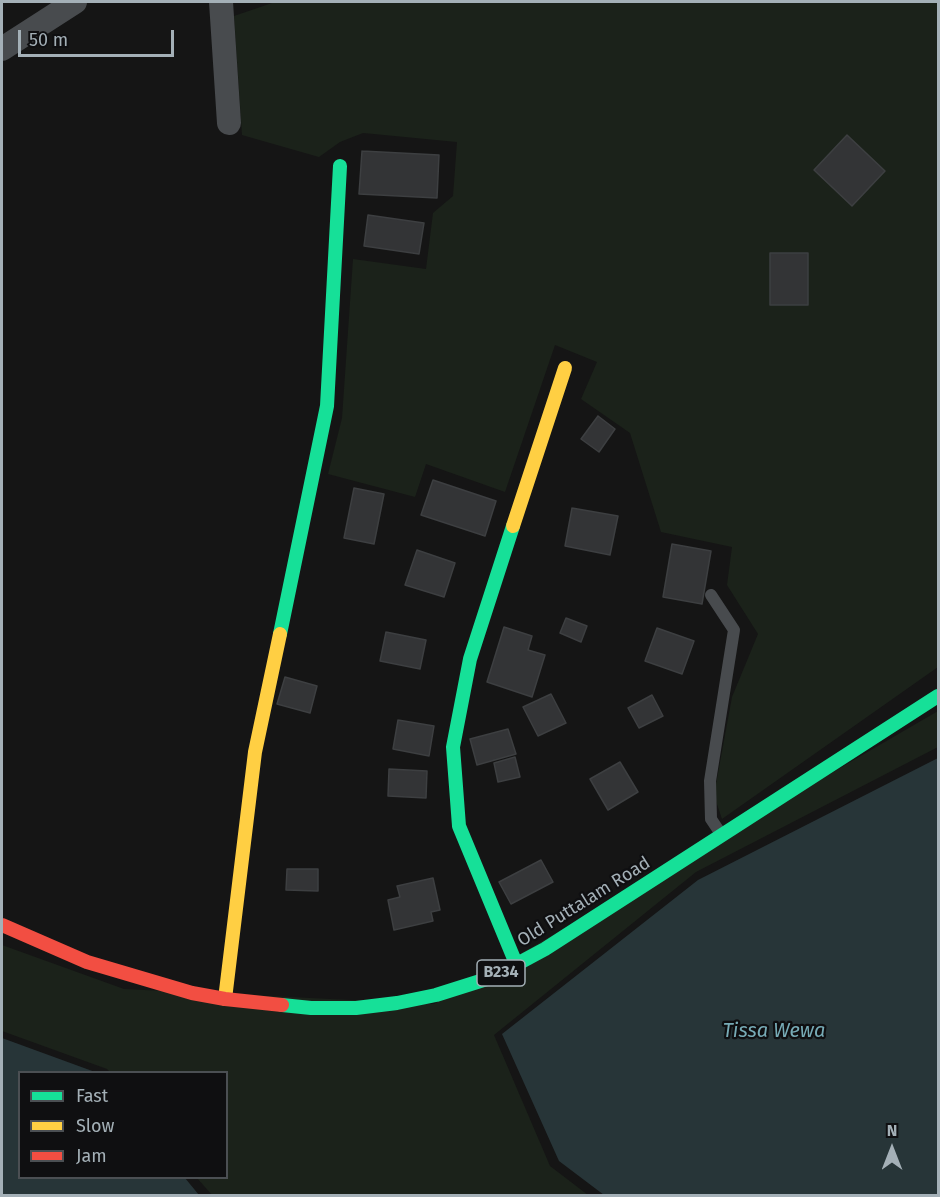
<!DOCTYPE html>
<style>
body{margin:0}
#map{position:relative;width:940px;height:1197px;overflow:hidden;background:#151515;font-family:"Fira Sans",sans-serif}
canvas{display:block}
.frame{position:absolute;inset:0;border:3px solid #a4b0b7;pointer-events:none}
.legend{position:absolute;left:18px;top:1071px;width:210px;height:108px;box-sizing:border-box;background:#0f0f11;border:2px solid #4b4f53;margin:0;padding:8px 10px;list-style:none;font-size:18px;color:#a4b0b7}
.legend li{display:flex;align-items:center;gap:12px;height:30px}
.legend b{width:30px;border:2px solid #4b4f53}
.north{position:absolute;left:862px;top:1119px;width:60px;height:60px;-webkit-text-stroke:4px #0f0f11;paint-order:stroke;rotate:0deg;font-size:16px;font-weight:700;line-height:24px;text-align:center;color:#a4b0b7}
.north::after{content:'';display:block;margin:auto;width:21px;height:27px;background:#a4b0b7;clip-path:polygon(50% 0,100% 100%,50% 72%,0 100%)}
.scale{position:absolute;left:18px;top:30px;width:156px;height:27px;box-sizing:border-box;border:3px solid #a4b0b7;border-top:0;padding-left:8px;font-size:18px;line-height:21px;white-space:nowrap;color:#a4b0b7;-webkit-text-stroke:4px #0f0f11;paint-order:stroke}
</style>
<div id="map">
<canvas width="940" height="1197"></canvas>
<div class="frame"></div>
<ul class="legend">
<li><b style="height:8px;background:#16e098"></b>Fast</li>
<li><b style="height:8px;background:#ffcf43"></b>Slow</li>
<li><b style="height:8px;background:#f24e42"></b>Jam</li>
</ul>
<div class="north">N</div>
<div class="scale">50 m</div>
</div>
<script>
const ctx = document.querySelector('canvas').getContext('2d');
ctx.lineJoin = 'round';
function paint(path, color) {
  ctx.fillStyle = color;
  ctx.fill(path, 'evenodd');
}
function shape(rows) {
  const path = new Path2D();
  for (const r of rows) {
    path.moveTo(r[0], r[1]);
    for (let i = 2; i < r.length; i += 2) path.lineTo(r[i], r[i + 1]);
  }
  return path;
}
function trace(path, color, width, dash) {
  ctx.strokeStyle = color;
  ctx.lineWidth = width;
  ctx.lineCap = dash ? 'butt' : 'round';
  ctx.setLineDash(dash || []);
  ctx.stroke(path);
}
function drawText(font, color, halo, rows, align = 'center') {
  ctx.font = font + ' "Fira Sans",sans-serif';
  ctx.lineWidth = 4.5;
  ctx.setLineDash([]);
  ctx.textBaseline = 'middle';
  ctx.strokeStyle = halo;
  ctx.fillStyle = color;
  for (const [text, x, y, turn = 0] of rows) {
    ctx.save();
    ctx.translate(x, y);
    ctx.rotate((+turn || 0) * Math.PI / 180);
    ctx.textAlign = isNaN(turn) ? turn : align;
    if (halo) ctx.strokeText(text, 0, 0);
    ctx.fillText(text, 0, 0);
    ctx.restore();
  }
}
paint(shape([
 [275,2,938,2,938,667,722,819,714,795,732,697,758,634,727,585,732,547,661,532,630,433,581,399,597,362,555,345,505,492,426,464,415,497,328,474,342,418,353,259,426,269,433,213,453,196,457,142,363,133,340,142,319,157,242,135,234,16],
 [938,711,938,747,696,872,494,1035,550,1166,588,1195,212,1195,197,1178,226,1178,226,1072,110,1072,107,1069,2,1031,2,945,124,989,434,1004]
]), '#1b221a');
paint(shape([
 [938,758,938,1195,604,1195,559,1161,502,1034,698,880],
 [2,1038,95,1072,20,1072,20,1178,185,1178,199,1195,2,1195]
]), '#273538');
const building = shape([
 [847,135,885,171,852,206,814,170,847,135],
 [362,151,439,155,437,198,359,194,362,151],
 [368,215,424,223,419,254,364,246,368,215],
 [770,253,808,253,808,305,770,305,770,253],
 [598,416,615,429,599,452,581,439,598,416],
 [433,480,496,501,485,536,421,515,433,480],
 [354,488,384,494,374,544,344,538,354,488],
 [572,508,618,516,610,555,565,546,572,508],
 [672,544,711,551,702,604,663,597,672,544],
 [417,550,455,563,444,597,405,585,417,550],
 [566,618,587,626,581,642,560,633,566,618],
 [504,627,532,636,528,650,545,655,532,697,487,682,504,627],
 [657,628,694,641,682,674,645,661,657,628],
 [386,632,426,640,420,669,380,661,386,632],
 [285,677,317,686,310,713,277,704,285,677],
 [551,694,566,723,538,736,523,707,551,694],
 [652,695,663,716,639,728,628,708,652,695],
 [398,720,434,726,429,756,393,749,398,720],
 [508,729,516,754,477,765,470,739,508,729],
 [515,757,520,777,498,782,494,763,515,757],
 [620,762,638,792,608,810,590,779,620,762],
 [389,769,427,771,426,798,388,796,389,769],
 [541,860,553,882,511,904,499,882,541,860],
 [287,869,318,869,318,891,286,890,287,869],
 [433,878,440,910,431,912,433,921,394,930,388,900,400,897,397,886,433,878]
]);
paint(building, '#333436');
trace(building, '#3d3f41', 1.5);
trace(shape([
 [711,595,734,630,710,781,711,819,721,834]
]), '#484b4e', 12);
trace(shape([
 [221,2,229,123],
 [2,49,75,2]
]), '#484b4e', 24);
trace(shape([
 [513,526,470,659,453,747,459,826,517,966],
 [280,634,327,406,340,166],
 [282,1005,311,1008,356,1008,397,1003,436,995,493,977,545,949,938,696]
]), '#16e098', 14);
trace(shape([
 [513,526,565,368],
 [225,999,255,752,280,634]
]), '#ffcf43', 14);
trace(shape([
 [2,925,87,962,192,993,225,999,282,1005]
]), '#f24e42', 14);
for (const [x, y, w] of [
 [501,973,48]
]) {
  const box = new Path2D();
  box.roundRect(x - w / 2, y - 13, w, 26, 4.5);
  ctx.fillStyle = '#0f0f11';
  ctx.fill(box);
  trace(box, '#a4b0b7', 1.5);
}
drawText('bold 16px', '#a4b0b7', null, [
 ["B234",501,973]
]);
drawText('18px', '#a4b0b7', '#0f0f11', [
 ["Old Puttalam Road",584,902,-32]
]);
drawText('italic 20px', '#77abb6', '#0f0f11', [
 ["Tissa Wewa",774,1031]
]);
</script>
